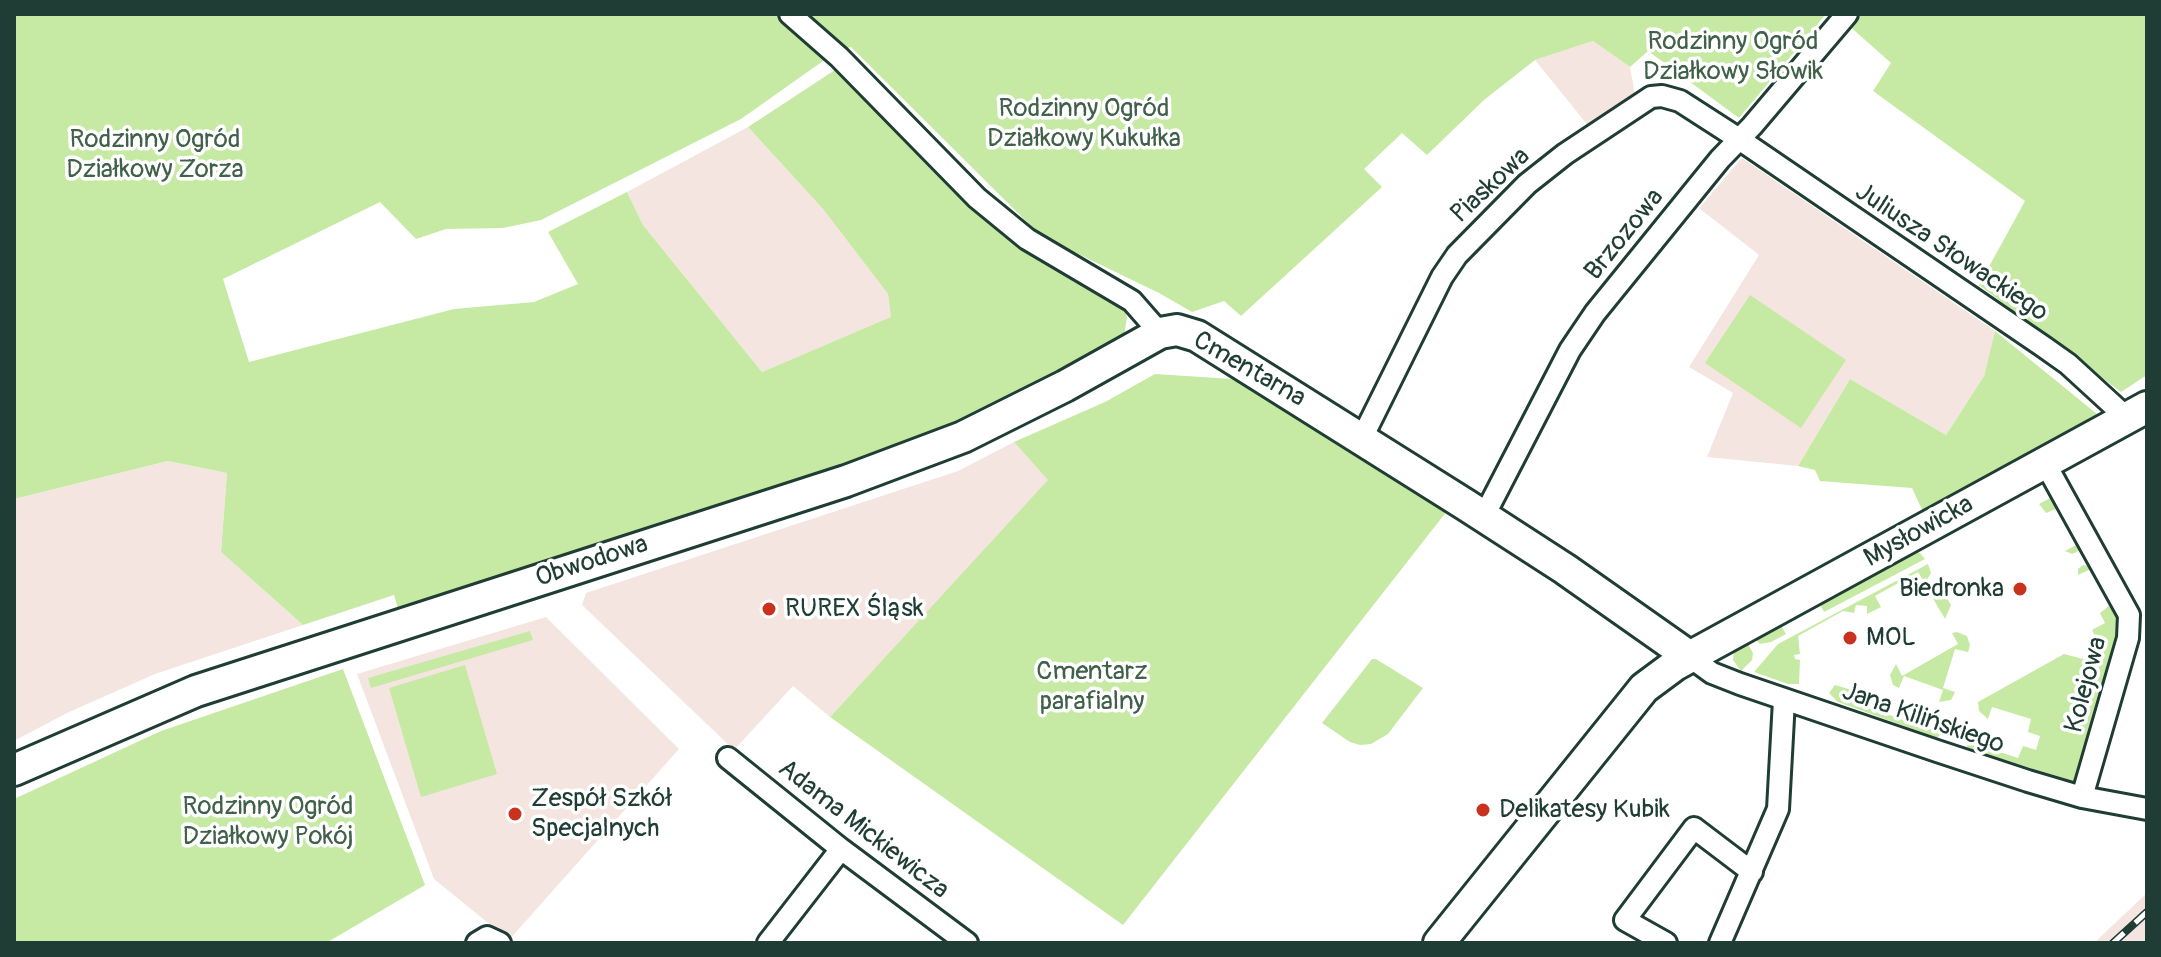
<!DOCTYPE html>
<meta charset="utf-8">
<style>
body{margin:0}
#map{position:relative;width:2161px;height:957px;overflow:hidden;background:#fff;font-family:Pangolin,sans-serif}
canvas{display:block}
.frame{position:absolute;inset:0;border:16px solid #1f3d34;pointer-events:none}
</style>
<div id="map">
<canvas width="2161" height="957"></canvas>
<div class="frame"></div>
</div>
<script>
const ctx = document.querySelector('canvas').getContext('2d');
ctx.lineJoin = 'round';
function paint(path, color) {
  ctx.fillStyle = color;
  ctx.fill(path, 'evenodd');
}
function shape(rows) {
  const path = new Path2D();
  for (const r of rows) {
    path.moveTo(r[0], r[1]);
    for (let i = 2; i < r.length; i += 2) path.lineTo(r[i], r[i + 1]);
  }
  return path;
}
function trace(path, color, width, dash) {
  ctx.strokeStyle = color;
  ctx.lineWidth = width;
  ctx.lineCap = dash ? 'butt' : 'round';
  ctx.setLineDash(dash || []);
  ctx.stroke(path);
}
function drawText(font, color, halo, rows, align = 'center') {
  ctx.font = font + ' Pangolin,sans-serif';
  ctx.lineWidth = 7;
  ctx.setLineDash([]);
  ctx.textBaseline = 'middle';
  ctx.strokeStyle = halo;
  ctx.fillStyle = color;
  for (const [text, x, y, turn = 0] of rows) {
    ctx.save();
    ctx.translate(x, y);
    ctx.rotate((+turn || 0) * Math.PI / 180);
    ctx.textAlign = isNaN(turn) ? turn : align;
    if (halo) ctx.strokeText(text, 0, 0);
    ctx.fillText(text, 0, 0);
    ctx.restore();
  }
}
paint(shape([
 [1593,41,1630,67,1636,100,1590,128,1535,60],
 [748,127,823,209,888,294,892,317,762,372,643,225,627,192],
 [1742,158,1995,331,1984,376,1946,435,1850,379,1798,466,1707,457,1733,393,1689,367,1759,255,1699,208],
 [1014,442,1049,480,830,717,793,686,734,750,582,605,586,593,958,471],
 [168,461,227,473,221,552,303,625,155,674,67,713,14,741,14,499],
 [546,617,679,749,509,940,434,879,357,674],
 [2147,893,2147,943,2094,943]
]), '#f5e5e0');
paint(shape([
 [14,14,1826,14,1739,118,1648,51,1630,67,1593,41,1535,60,1484,100,1427,155,1402,133,1364,169,1382,187,1241,316,1224,301,1192,312,1159,293,1041,236,851,47,843,49,823,61,741,119,541,220,503,228,446,229,416,239,380,202,223,279,249,362,454,309,534,302,578,284,548,232,627,192,643,225,762,372,891,317,888,294,823,209,748,127,838,68,975,212,1072,277,1125,305,1127,318,1123,341,934,439,399,612,394,595,303,625,221,552,227,473,168,461,14,499],
 [1855,14,2147,14,2147,375,2121,392,1979,285,2025,201,1873,91,1891,63,1846,23],
 [1750,295,1846,360,1801,428,1705,363],
 [1995,331,2097,414,1926,518,1912,488,1820,481,1815,470,1798,466,1850,379,1946,435,1984,376],
 [1155,374,1233,379,1447,511,1123,925,830,717,1048,480,1014,442,1105,402],
 [2052,497,2079,543,2080,550,2072,554,2065,551,2076,545,2056,509,2046,513,2039,504],
 [1908,551,1920,553,1925,559,1824,612,1820,605,1782,627,1786,634,1771,642,1760,644,1753,637],
 [1928,564,1931,573,1925,583,1918,572,1875,596,1881,607,1867,614,1867,606,1856,605,1854,613,1843,611,1798,636,1800,654,1794,655,1795,659,1800,660,1799,684,1788,684,1754,672,1778,644],
 [2083,565,2094,567,2121,616,2120,629,2075,778,2074,781,1967,749,1968,736,1972,732,1979,732,1983,733,1979,745,2018,758,2023,746,2036,750,2040,736,2028,732,2031,719,1992,707,1988,719,1979,711,1978,702,2064,654,2087,660,2094,634,2092,630,2105,623,2100,613,2110,605,2091,569,2078,575,2078,569],
 [1937,594,1947,598,1951,605,1945,619,1932,597],
 [530,631,533,640,371,688,368,678],
 [1957,632,1967,636,1970,645,1968,652,1955,649,1943,688,1955,692,1951,700,1939,702,1943,690,1904,676,1899,688,1893,685,1890,675,1896,664,1902,676,1958,644,1952,633],
 [1747,642,1753,653,1752,660,1741,671,1733,660,1734,651,1736,647],
 [1372,659,1376,659,1423,688,1388,734,1371,744,1360,745,1350,742,1322,723],
 [465,665,497,774,421,797,389,688],
 [343,669,425,885,326,943,14,943,14,799,161,731],
 [1835,685,1875,697,1872,709,1933,730,1938,718,1945,724,1945,730,1937,738,1838,702,1829,693]
]), '#c6eaa3');
const street = shape([
 [790,14,839,57,977,198,1027,239,1132,301,1160,333],
 [1362,438,1442,277,1457,255,1527,184,1565,154,1651,97,1662,96,1680,101,1739,139,2044,347,2068,364,2127,418],
 [2045,463,2129,615,2128,638,2082,797],
 [1484,516,1570,350,1595,313,1720,159,1752,126,1847,14],
 [1690,657,1712,673,1740,684,1937,751,2028,781,2082,797,2147,809],
 [728,758,841,849,967,943],
 [477,943,487,937,500,943],
 [768,943,841,849],
 [1666,943,1625,920,1694,828,1752,872],
 [1720,943,1778,809,1784,700]
]);
const secondary = shape([
 [14,770,196,691,846,481,963,437,1065,386,1160,333,1177,330,1197,336,1466,505,1565,569,1690,657],
 [1439,943,1644,688,1675,665,2147,407]
]);
trace(street, '#1f3d34', 26);
trace(secondary, '#1f3d34', 36);
trace(street, '#fff', 20);
trace(secondary, '#fff', 30);
const rail = shape([
 [2113,943,2147,912]
]);
trace(rail, '#1f3d34', 8);
trace(rail, '#fff', 5, [15]);
for (const [x, y, r, color] of [
 [2020,589,8,"#c8321e"],
 [769,609,8,"#c8321e"],
 [1850,638,8,"#c8321e"],
 [1483,810,8,"#c8321e"],
 [515,814,8,"#c8321e"]
]) {
  const dot = new Path2D();
  dot.arc(x, y, r, 0, 2 * Math.PI);
  ctx.fillStyle = color;
  ctx.fill(dot);
  trace(dot, '#fff', 3);
}
drawText('26px', '#40604a', '#fff', [
 ["Rodzinny Ogród",1733,42],
 ["Działkowy Słowik",1733,72],
 ["Rodzinny Ogród",1084,109],
 ["Działkowy Kukułka",1084,139],
 ["Rodzinny Ogród",155,140],
 ["Działkowy Zorza",155,170],
 ["Cmentarz",1092,672],
 ["parafialny",1092,702],
 ["Rodzinny Ogród",268,807],
 ["Działkowy Pokój",268,837]
]);
drawText('26px', '#1f3d34', '#fff', [
 ["Piaskowa",1491,186,-43],
 ["Brzozowa",1625,235,-51],
 ["Juliusza Słowackiego",1951,253,34],
 ["Cmentarna",1249,370,30],
 ["Mysłowicka",1919,532,-29],
 ["Obwodowa",592,562,-18],
 ["Kolejowa",2087,685,-75],
 ["Jana Kilińskiego",1923,719,19],
 ["Adama Mickiewicza",863,830,38]
]);
drawText('26px', '#1f3d34', '#fff', [
 ["Biedronka",2004,589,"right"],
 ["RUREX Śląsk",785,609],
 ["MOL",1866,638],
 ["Zespół Szkół",531,799],
 ["Specjalnych",531,829],
 ["Delikatesy Kubik",1499,810]
], 'left');
</script>
